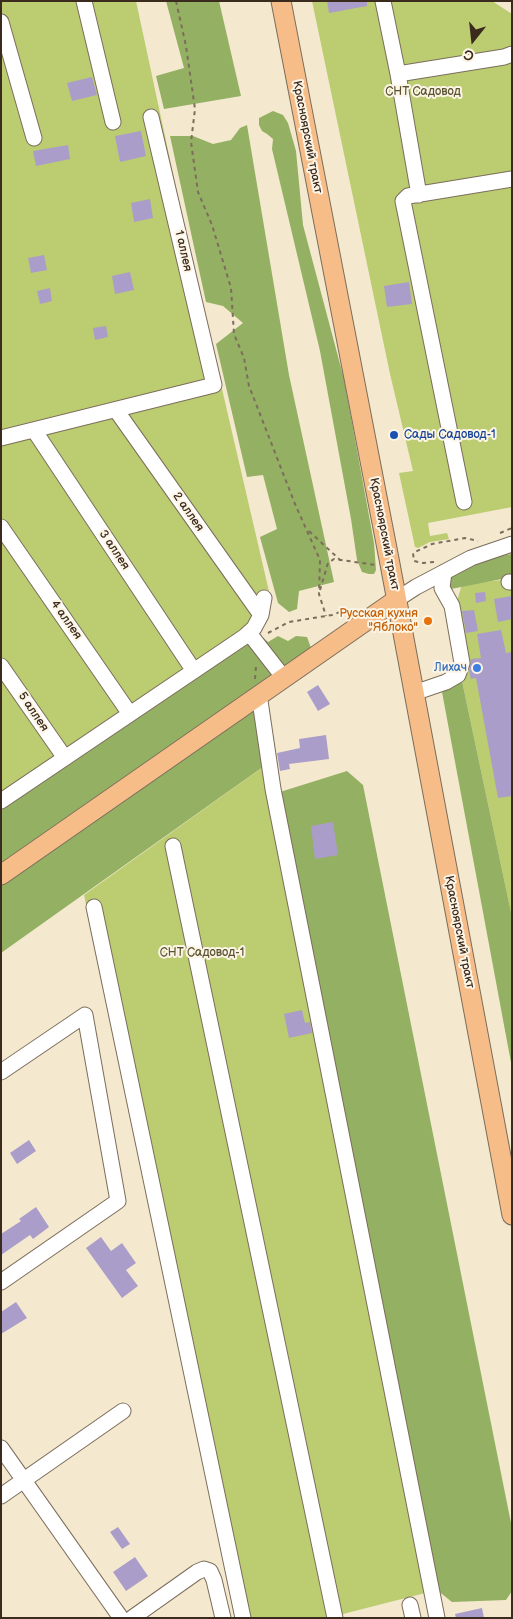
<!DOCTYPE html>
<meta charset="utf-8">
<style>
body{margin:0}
#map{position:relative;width:513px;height:1619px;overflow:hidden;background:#f4e9cf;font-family:"Balsamiq Sans",sans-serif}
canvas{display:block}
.frame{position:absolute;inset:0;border:2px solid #3b2a1e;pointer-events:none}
.north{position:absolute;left:448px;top:15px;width:50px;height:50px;-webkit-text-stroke:4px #fcf5e5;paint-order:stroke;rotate:196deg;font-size:14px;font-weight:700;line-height:20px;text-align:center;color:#3b2a1e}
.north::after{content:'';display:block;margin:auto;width:18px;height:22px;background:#3b2a1e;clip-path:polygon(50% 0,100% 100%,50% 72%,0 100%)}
</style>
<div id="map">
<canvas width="513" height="1619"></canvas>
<div class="frame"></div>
<div class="north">С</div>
</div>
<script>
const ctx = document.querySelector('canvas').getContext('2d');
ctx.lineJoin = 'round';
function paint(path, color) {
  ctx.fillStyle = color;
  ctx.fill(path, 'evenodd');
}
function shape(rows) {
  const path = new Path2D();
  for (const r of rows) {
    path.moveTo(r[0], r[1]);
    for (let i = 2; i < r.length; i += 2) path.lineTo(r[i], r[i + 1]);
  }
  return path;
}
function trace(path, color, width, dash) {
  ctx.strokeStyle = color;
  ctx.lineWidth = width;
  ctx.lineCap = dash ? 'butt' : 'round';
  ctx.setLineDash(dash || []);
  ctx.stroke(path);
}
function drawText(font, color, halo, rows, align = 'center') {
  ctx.font = font + ' "Balsamiq Sans",sans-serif';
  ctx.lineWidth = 4;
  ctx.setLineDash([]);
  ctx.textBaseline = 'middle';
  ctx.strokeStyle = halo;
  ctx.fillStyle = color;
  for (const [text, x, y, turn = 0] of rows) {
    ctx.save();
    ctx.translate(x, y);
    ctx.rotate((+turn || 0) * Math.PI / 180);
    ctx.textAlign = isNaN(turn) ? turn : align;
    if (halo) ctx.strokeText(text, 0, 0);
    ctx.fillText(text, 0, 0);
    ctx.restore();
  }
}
paint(shape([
 [1,1,136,1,186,234,271,600,258,633,151,708,1,809],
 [312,1,492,1,512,14,512,507,428,523,430,536,447,533,449,539,430,542,418,548,415,547,399,473,413,471,390,374],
 [512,579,512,917,462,681,452,618,462,584],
 [270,762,437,1590,339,1615,339,1618,237,1618,84,895]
]), '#bbcd70');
paint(shape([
 [166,1,219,1,241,96,164,109,156,76,184,68],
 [273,111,283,115,288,123,296,151,303,225,344,379,374,543,376,570,374,574,369,574,362,572,357,560,351,519,320,351,272,149,273,139,267,134,262,131,259,125,259,118],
 [247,125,289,375,334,582,299,591,297,609,289,612,278,603,260,537,277,529,263,475,247,477,216,344,243,323,223,306,206,302,170,136,193,136,213,144,231,140,240,128],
 [512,554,512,577,451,589,448,580,450,575,489,558],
 [258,633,268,642,278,636,288,641,296,636,307,637,311,648,1,863,1,809,151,708],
 [462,681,512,917,512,1068,442,692,448,685],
 [253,709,267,764,1,953,1,886],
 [347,771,363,785,512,1528,512,1591,506,1600,452,1602,437,1590,280,792]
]), '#94b062');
paint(shape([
 [327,1,367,1,367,6,329,13],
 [92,77,97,95,72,101,67,83],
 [141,131,146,156,120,162,115,136],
 [68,145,70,159,36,166,33,151],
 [150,199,153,218,134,222,131,203],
 [44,255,47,270,31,273,28,258],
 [130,272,134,290,115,294,112,276],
 [409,282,412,304,387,307,384,286],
 [50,288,52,301,40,304,37,291],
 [106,326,108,337,95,340,93,328],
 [485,592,486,601,476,603,475,593],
 [512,596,512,619,498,622,494,599],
 [474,610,478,631,466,633,462,611],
 [501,630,506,653,512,652,512,796,498,798,476,678,471,679,469,671,471,659,481,658,477,634],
 [318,685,330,704,318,711,307,692],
 [326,735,329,759,289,764,290,769,280,771,277,753,300,748,299,739],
 [333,822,338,855,315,859,311,826],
 [302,1010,305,1023,310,1022,312,1033,289,1038,284,1014],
 [29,1140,36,1151,17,1164,10,1153],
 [36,1207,49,1227,33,1239,30,1235,1,1255,1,1234,21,1221,19,1219],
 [101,1237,111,1251,122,1243,136,1263,126,1270,138,1286,122,1298,86,1248],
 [16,1302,27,1318,1,1334,1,1312],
 [118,1527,130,1544,122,1549,110,1532],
 [135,1557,148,1576,126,1591,113,1572],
 [482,1608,484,1618,456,1618,455,1614]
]), '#ab9dca');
const minor = shape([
 [84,1,113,122],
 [383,1,398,74],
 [1,22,34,138],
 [419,195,398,74,504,57,512,54],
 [116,410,261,615],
 [34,430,194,671],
 [1,438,214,385,151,117],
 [464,502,403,201,408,196,512,179],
 [1,527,130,714],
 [509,582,512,582],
 [396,600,416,587,471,558,512,544],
 [249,633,284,678],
 [1,666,65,758],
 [414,693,446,682,458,675,462,663,452,606,442,588,444,572],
 [259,694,273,789,437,1618],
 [1,801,244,637,254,628,261,615,264,598],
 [173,846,335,1618],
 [94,907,243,1618],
 [1,1072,85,1015,118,1201,1,1282],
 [1,1448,121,1618],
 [1,1496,123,1411],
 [410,1605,413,1618],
 [132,1618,197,1572,204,1569,210,1571,214,1580,223,1618]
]);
const major = shape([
 [281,1,390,564,512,1215],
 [1,875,396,600]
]);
trace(minor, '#7c6d5c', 17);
trace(major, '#7c6d5c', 21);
trace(shape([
 [176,1,186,46,195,109,191,142,198,192,212,225,231,288,234,334,244,358,249,386,295,504,320,560,319,594,326,616],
 [309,531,340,560],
 [500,533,512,528],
 [434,562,423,563,414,561,413,553,432,544,465,538,478,541],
 [320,590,328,563,334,559,376,565],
 [268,633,289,622,332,615,340,612,354,611],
 [255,679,256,666]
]), '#7c6d5c', 2, [4, 4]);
trace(minor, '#fff', 15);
trace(major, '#f7bd88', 19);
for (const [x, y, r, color] of [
 [394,435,5,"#1a4fb4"],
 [428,621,5,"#e8710a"],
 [477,668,5,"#3f7fe0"]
]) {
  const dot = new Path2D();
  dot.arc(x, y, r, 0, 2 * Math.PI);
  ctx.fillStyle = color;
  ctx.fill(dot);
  trace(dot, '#fcf5e5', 2);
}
drawText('12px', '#5b5332', '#fcf5e5', [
 ["СНТ Садовод",423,92],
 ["СНТ Садовод-1",202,953]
]);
drawText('12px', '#3b2a1e', '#fcf5e5', [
 ["Красноярский тракт",307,137,79],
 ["1 аллея",183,251,77],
 ["2 аллея",188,512,55],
 ["Красноярский тракт",384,534,79],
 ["3 аллея",114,550,56],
 ["4 аллея",66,620,55],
 ["5 аллея",33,712,56],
 ["Красноярский тракт",459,932,79]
]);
drawText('12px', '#164399', '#fcf5e5', [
 ["Сады Садовод-1",404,435]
], 'left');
drawText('12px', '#c56008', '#fcf5e5', [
 ["Русская кухня",418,614],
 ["\"Яблоко\"",418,628]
], 'right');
drawText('12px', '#366cbe', '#fcf5e5', [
 ["Лихач",467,668]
], 'right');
</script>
